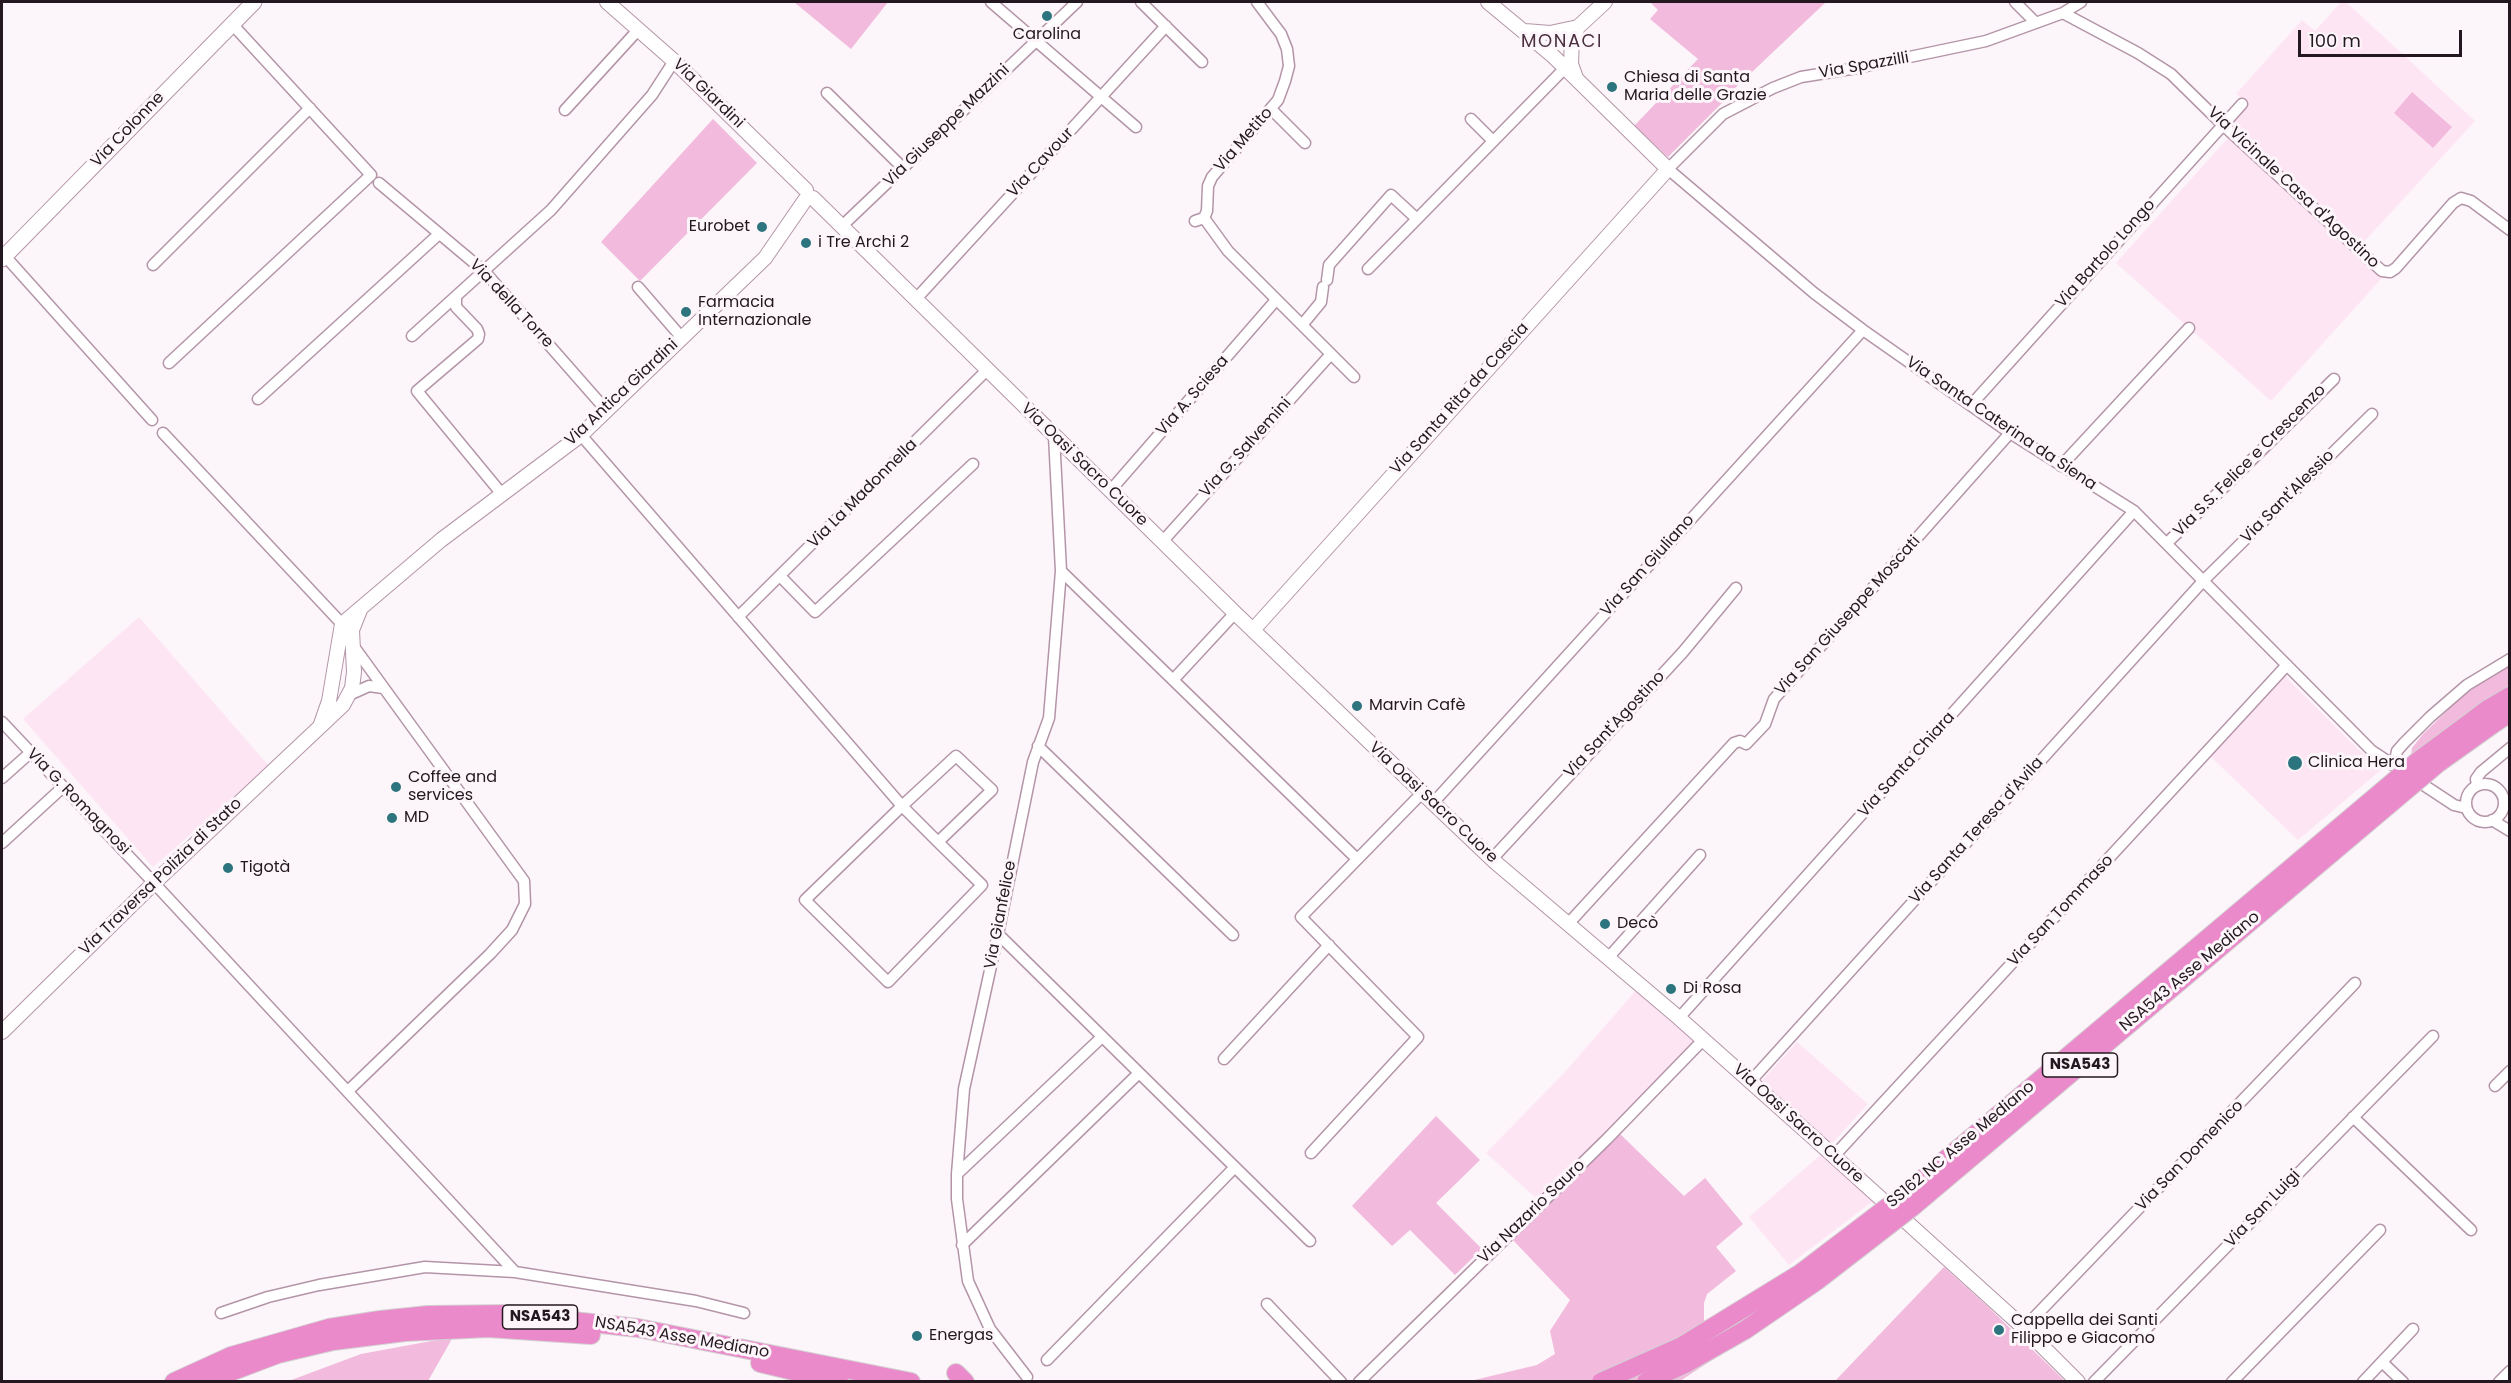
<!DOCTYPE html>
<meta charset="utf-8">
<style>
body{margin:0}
#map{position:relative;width:2511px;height:1383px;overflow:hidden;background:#fcf5f9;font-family:Poppins,sans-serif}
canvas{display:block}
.frame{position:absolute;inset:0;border:3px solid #23181f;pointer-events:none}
.scale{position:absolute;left:2298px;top:30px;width:164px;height:27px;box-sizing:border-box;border:3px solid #23181f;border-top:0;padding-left:8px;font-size:18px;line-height:21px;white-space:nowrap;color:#23181f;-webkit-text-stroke:4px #fcf5f9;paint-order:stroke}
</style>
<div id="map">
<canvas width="2511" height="1383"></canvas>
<div class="frame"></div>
<div class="scale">100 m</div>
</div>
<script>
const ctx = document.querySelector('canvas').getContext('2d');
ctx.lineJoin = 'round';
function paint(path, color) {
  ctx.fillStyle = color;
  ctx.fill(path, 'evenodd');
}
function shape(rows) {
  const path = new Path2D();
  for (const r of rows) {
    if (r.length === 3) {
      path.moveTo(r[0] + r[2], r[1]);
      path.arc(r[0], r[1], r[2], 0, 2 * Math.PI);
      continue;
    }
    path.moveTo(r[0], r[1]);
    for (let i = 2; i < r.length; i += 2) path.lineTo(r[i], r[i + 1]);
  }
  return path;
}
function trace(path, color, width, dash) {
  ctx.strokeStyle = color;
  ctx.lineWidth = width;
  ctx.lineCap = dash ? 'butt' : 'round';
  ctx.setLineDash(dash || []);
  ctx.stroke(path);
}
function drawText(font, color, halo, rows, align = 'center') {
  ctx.font = font + ' Poppins,sans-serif';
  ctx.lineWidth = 6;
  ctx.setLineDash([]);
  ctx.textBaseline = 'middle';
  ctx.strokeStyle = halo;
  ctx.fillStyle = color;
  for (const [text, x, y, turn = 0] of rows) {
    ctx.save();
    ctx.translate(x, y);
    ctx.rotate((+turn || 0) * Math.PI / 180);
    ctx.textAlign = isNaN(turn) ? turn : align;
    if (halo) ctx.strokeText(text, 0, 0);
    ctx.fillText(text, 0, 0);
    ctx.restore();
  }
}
paint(shape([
 [2341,2,2346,2,2475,121,2362,244,2390,269,2271,401,2116,263,2235,130,2230,123,2248,103,2236,94,2302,20,2315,31],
 [139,617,269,766,153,867,23,719],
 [2285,676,2358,749,2382,769,2298,840,2210,756],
 [1638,988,1704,1046,1546,1207,1486,1153,1565,1072],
 [1797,1042,1868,1104,1829,1147,1759,1084],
 [1825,1151,1877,1198,1789,1265,1749,1217]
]), '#fee5f4');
paint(shape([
 [794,2,888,2,851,49],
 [1650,2,1826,2,1734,89,1735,90,1668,157,1634,126,1698,59,1650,19,1658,10],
 [2412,92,2452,127,2433,148,2394,113],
 [713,119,757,163,640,281,601,242],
 [2509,665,2509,685,2411,755,2412,748,2423,734,2448,710,2448,708,2472,689],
 [1436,1116,1480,1160,1436,1203,1482,1249,1455,1275,1410,1230,1392,1246,1352,1206],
 [1619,1133,1684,1196,1705,1178,1743,1224,1716,1247,1736,1271,1707,1294,1704,1303,1704,1320,1715,1358,1680,1381,1466,1382,1537,1365,1555,1354,1550,1331,1570,1300,1512,1239],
 [1944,1267,1985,1304,2065,1381,1835,1381],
 [453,1337,428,1381,286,1382,361,1354]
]), '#f2badd');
const minor = shape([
 [991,2,1136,127],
 [1141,2,1202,62],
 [2015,2,2036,23],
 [2081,2,2063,13,1986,41,1857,68,1801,77,1773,88,1723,114,1668,169,1814,293,1863,330,2010,433,2134,511,2372,751,2454,805,2466,808],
 [2063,13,2138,53,2171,74,2223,125,2382,271,2390,272,2396,268,2453,203,2461,198,2471,201,2510,230],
 [827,93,903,168],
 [1271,109,1305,143],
 [565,110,638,30],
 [1471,119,1493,141],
 [379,183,485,272,607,411],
 [1204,218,1228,251,1354,377],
 [1195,221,1204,218,1207,211,1208,186,1212,177,1278,100,1285,81,1289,66,1287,49,1281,34,1257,2],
 [842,226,1077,2],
 [5,256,152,420],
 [153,265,310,108],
 [1368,269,1565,68],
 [1327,280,1329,265,1391,195,1417,219],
 [638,287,682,338],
 [456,297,456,307,477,329,479,334,478,339,417,391,501,493],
 [915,300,1166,26],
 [1302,325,1321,302,1323,287],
 [412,336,551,210,652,95,674,61],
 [169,363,371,175,232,24],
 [258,399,439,234],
 [1971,405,2242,104],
 [163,433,342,624],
 [581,435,902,806,938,842,982,885,888,982,805,900,902,806,956,756,992,790,938,842],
 [2061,466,2189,328],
 [1110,491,1276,300],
 [1162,542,1331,354],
 [2167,543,2334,379],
 [1061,571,1357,859],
 [780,576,815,612,973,464],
 [738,617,987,370],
 [1173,680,1235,613],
 [349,695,369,686,383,688],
 [2,722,154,883,515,1272],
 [1038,746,1233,935],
 [2394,765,2397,751,2404,743,2430,717,2467,685,2510,659],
 [2,778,30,753],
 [2485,803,19],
 [2477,785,2476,779,2481,772,2510,748],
 [1433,803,1863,330],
 [2492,820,2510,831],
 [2,843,63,787],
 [1492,859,1683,652,1736,588],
 [1568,924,1734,743,1740,741,1746,744,1765,724,1774,699,2010,433],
 [998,934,1310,1241],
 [1608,958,1700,855],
 [1679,1018,2134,511],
 [1224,1059,1329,945],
 [1750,1082,2204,580,2372,414],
 [2495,1086,2510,1071],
 [348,1091,490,954,512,930,525,904,524,881,352,644],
 [2353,1117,2471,1230],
 [1311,1153,1418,1037,1301,917,1422,793],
 [1834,1156,2287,665],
 [957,1174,1102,1037],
 [962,1245,1139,1073],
 [1267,1304,1341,1382],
 [221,1313,268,1297,319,1285,425,1267,515,1272,696,1301,744,1313],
 [2024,1328,2355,983],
 [1047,1360,1235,1167],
 [2382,1362,2403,1382],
 [1027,1377,990,1329,968,1281,957,1199,957,1174,964,1089,998,934,1033,762,1049,718,1061,571,1054,436],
 [1359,1382,1607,1139,1703,1040],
 [2094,1382,2433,1036],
 [2232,1382,2380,1230],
 [2363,1382,2413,1329],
 [2499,1382,2510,1371]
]);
const tertiary = shape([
 [607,2,674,61,806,190],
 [1525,31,1550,33,1578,27],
 [1576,78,1571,64,1572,39,1578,27,1605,2],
 [813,198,1235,613,1433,803,1495,862,1679,1018,1816,1140,2024,1328,2078,1382],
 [1253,630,1668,169,1552,55,1488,2],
 [321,724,329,701,342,624,441,540,581,435,765,258,805,200],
 [2,1032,154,883,343,705,352,688,354,672,352,630,360,610]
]);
const secondary = shape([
 [2,259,254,2]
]);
const trunk = shape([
 [2488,709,2510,696],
 [2496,722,2510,713],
 [760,1363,839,1382],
 [956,1373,965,1382],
 [174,1382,231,1356,329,1328,380,1320,428,1315,508,1314,638,1328,911,1382],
 [204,1382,278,1354,333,1341,405,1332,488,1328,591,1335]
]);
trace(minor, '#b495a8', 13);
trace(tertiary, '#b495a8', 16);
trace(secondary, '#b495a8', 17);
trace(trunk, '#d3d1d2', 20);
trace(minor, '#fff', 10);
trace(tertiary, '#fff', 14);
trace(secondary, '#fff', 15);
trace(trunk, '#ea8acb', 18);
const trunkBridge = shape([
 [1601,1382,1682,1346,1801,1273,1906,1193,2418,761,2488,709],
 [1646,1382,1687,1363,1745,1330,1818,1280,1911,1208,2437,764,2496,722]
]);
trace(trunkBridge, '#d3d1d2', 20, []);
trace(trunkBridge, '#ea8acb', 18);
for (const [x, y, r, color] of [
 [1047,16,6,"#2c747e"],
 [1612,87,6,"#2c747e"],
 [762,227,6,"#2c747e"],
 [806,243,6,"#2c747e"],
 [686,312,6,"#2c747e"],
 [1357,706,6,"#2c747e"],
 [2295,763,8,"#2c747e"],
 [396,787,6,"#2c747e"],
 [392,818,6,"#2c747e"],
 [228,868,6,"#2c747e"],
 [1605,924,6,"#2c747e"],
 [1671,989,6,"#2c747e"],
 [1999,1330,6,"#2c747e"],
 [917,1336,6,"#2c747e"]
]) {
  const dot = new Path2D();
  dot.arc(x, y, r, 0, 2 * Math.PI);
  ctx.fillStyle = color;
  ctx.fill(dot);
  trace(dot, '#fcf5f9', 2);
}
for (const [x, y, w] of [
 [2080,1065,75],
 [540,1317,75]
]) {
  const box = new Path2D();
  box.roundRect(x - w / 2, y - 12, w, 24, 4.5);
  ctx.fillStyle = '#fcf5f9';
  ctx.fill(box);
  trace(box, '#23181f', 1.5);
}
drawText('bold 15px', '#23181f', null, [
 ["NSA543",2080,1065],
 ["NSA543",540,1317]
]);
drawText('16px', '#23181f', '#fcf5f9', [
 ["Carolina",1047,35,"center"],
 ["Chiesa di Santa",1624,78],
 ["Maria delle Grazie",1624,96],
 ["Eurobet",750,227,"right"],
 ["i Tre Archi 2",818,243],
 ["Farmacia",698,303],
 ["Internazionale",698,321],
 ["Marvin Cafè",1369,706],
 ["Clinica Hera",2308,763],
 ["Coffee and",408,778],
 ["services",408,796],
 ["MD",404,818],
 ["Tigotà",240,868],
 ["Decò",1617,924],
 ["Di Rosa",1683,989],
 ["Cappella dei Santi",2011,1321],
 ["Filippo e Giacomo",2011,1339],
 ["Energas",929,1336]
], 'left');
drawText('16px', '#23181f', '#fcf5f9', [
 ["Via Spazzilli",1864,66,-10],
 ["Via Giardini",708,94,44],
 ["Via Giuseppe Mazzini",947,126,-44],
 ["Via Colonne",128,130,-46],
 ["Via Metito",1244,140,-49],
 ["Via Cavour",1041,163,-47],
 ["Via Vicinale Casa d'Agostino",2293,188,43],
 ["Via Bartolo Longo",2106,254,-48],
 ["Via della Torre",511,304,47],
 ["Via Antica Giardini",622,393,-43],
 ["Via A. Sciesa",1193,396,-49],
 ["Via Santa Rita da Cascia",1460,399,-48],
 ["Via Santa Caterina da Siena",2001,424,34],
 ["Via G. Salvemini",1246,448,-48],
 ["Via S.S. Felice e Crescenzo",2250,461,-45],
 ["Via Oasi Sacro Cuore",1084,465,44],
 ["Via La Madonnella",863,494,-45],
 ["Via Sant'Alessio",2288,497,-45],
 ["Via San Giuliano",1648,566,-48],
 ["Via San Giuseppe Moscati",1848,616,-48],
 ["Via Sant'Agostino",1615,725,-47],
 ["Via Santa Chiara",1907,765,-48],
 ["Via G. Romagnosi",78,802,46],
 ["Via Oasi Sacro Cuore",1433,803,43],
 ["Via Santa Teresa d'Avila",1977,831,-48],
 ["Via Traversa Polizia di Stato",161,877,-44],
 ["Via San Tommaso",2061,911,-47],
 ["Via Gianfelice",1001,915,-79],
 ["NSA543 Asse Mediano",2190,972,-40],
 ["Via Oasi Sacro Cuore",1798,1124,42],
 ["SS162 NC Asse Mediano",1961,1145,-40],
 ["Via San Domenico",2190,1156,-46],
 ["Via San Luigi",2263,1209,-46],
 ["Via Nazario Sauro",1532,1212,-44],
 ["NSA543 Asse Mediano",682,1338,10]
]);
ctx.letterSpacing = '1.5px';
drawText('18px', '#492f3f', '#fcf5f9', [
 ["MONACI",1562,42]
]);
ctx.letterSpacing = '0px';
</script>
